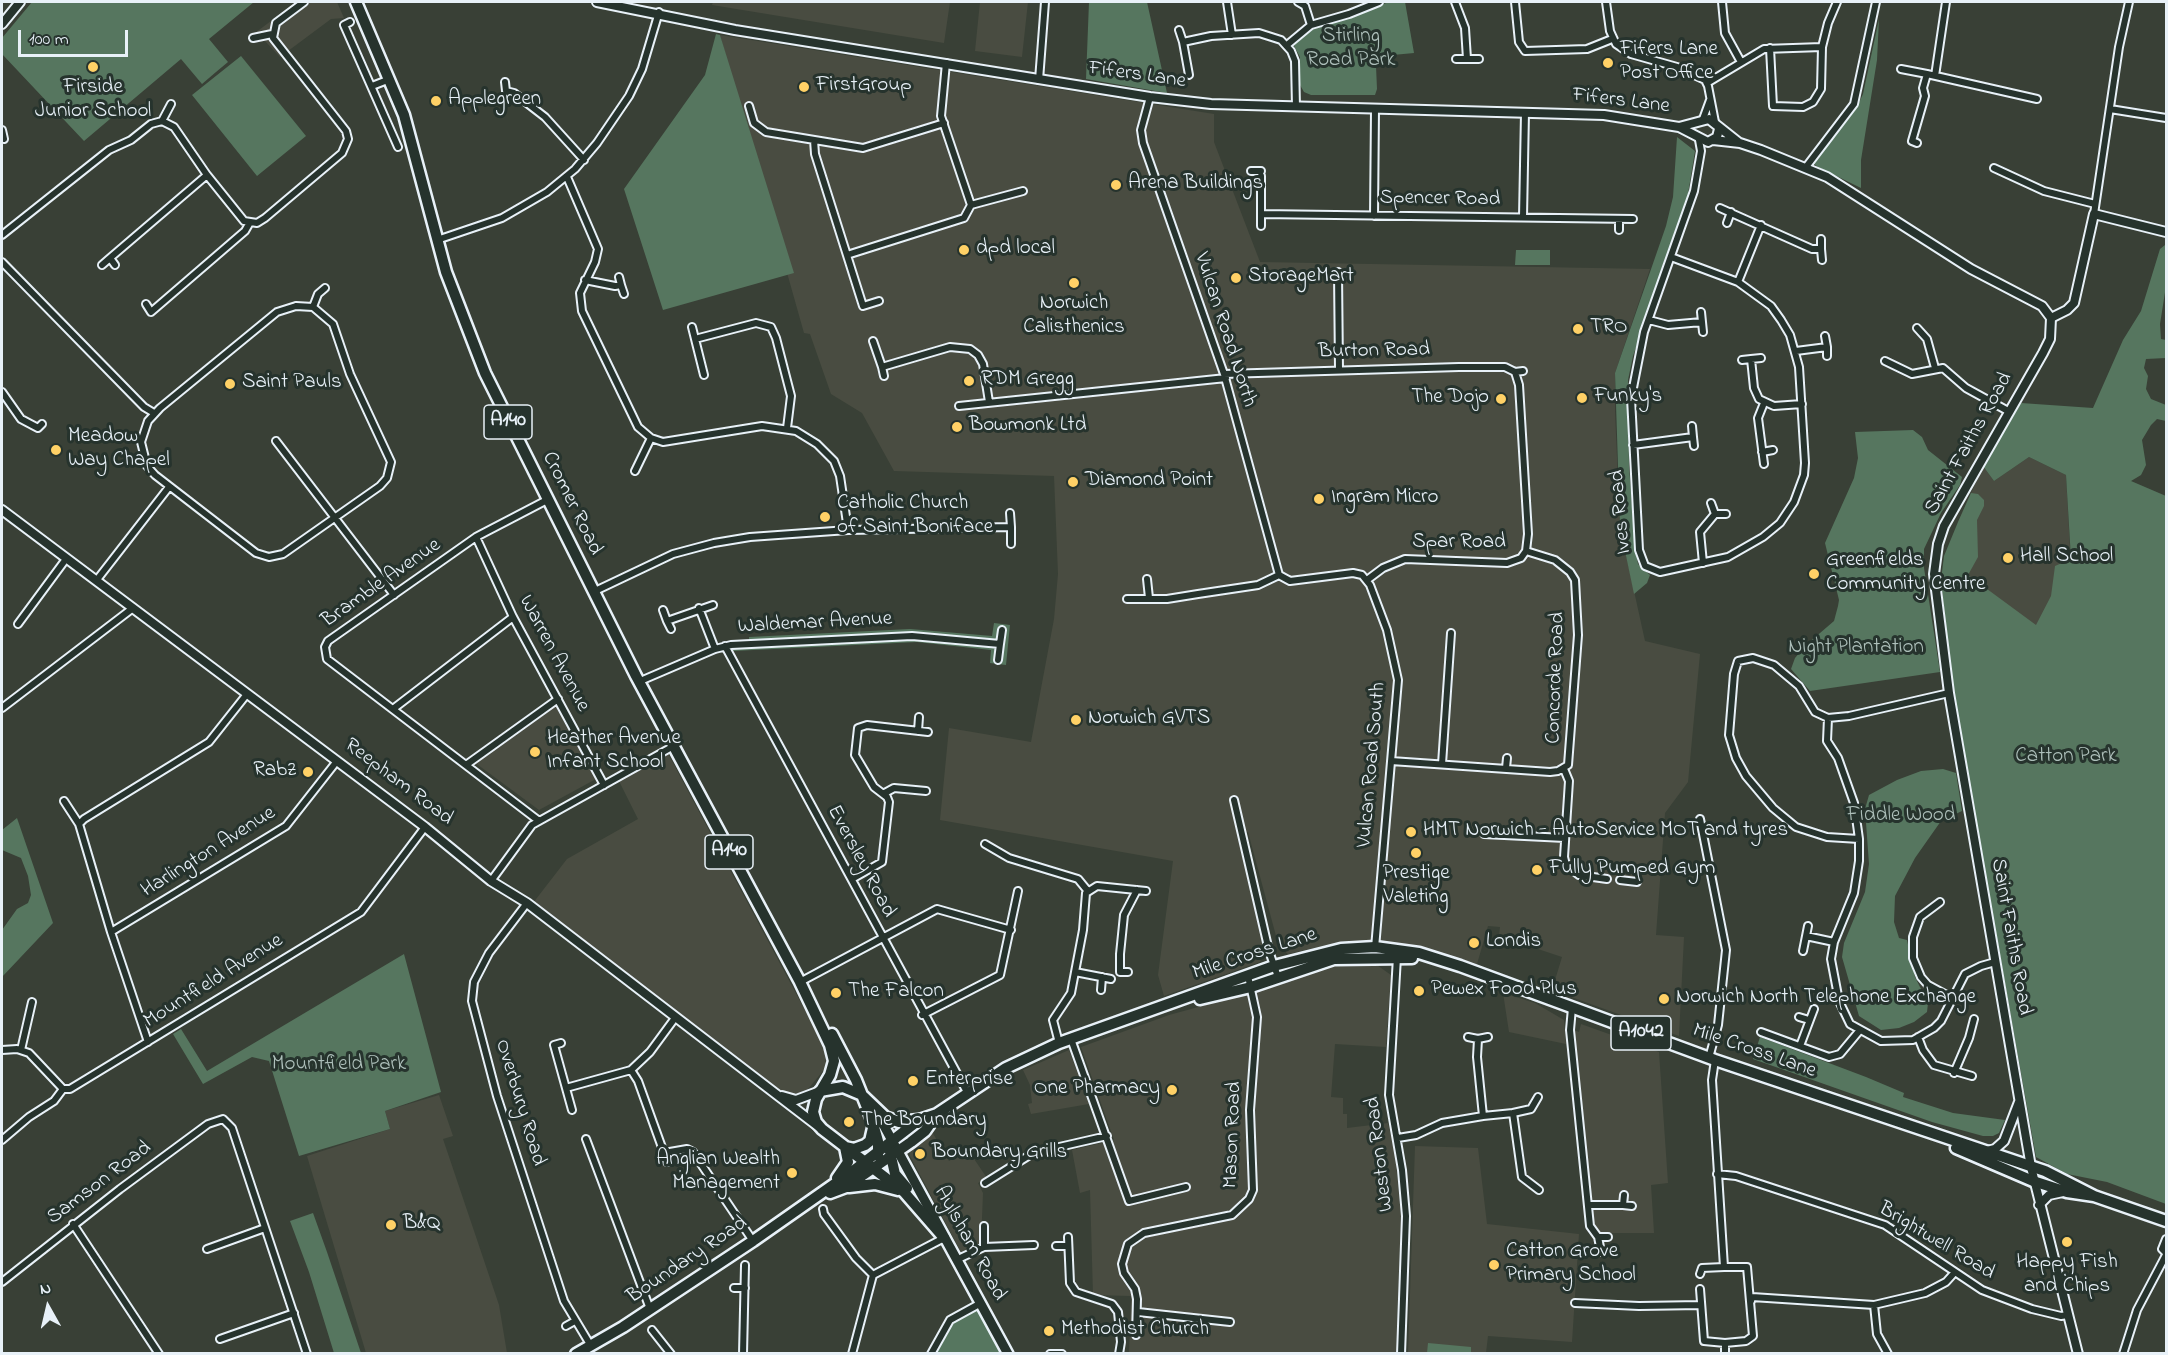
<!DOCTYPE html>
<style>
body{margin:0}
#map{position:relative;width:2168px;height:1355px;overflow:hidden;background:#394036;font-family:"Indie Flower",sans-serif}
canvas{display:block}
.frame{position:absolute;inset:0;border:3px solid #e8f1f8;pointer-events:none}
.north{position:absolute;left:18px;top:1277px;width:60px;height:60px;-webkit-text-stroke:4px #26332d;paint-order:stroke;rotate:352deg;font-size:16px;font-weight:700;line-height:24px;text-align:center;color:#e8f1f8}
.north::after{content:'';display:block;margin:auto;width:21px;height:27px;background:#e8f1f8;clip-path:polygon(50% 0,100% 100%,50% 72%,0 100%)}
.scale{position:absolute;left:18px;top:30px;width:110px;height:27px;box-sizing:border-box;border:3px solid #e8f1f8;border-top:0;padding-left:8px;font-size:18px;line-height:21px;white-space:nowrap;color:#e8f1f8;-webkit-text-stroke:4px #26332d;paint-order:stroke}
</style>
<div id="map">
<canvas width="2168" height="1355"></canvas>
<div class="frame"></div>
<div class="north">N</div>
<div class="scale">100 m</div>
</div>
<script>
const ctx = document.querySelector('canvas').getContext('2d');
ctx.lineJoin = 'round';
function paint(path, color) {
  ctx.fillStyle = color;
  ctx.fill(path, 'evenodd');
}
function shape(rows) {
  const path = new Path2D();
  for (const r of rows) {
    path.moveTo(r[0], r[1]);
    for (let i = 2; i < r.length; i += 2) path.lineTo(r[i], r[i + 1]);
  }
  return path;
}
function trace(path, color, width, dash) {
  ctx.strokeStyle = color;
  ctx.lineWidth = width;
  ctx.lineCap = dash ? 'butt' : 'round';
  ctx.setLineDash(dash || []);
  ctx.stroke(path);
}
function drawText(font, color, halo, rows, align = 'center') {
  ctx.font = font + ' "Indie Flower",sans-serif';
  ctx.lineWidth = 6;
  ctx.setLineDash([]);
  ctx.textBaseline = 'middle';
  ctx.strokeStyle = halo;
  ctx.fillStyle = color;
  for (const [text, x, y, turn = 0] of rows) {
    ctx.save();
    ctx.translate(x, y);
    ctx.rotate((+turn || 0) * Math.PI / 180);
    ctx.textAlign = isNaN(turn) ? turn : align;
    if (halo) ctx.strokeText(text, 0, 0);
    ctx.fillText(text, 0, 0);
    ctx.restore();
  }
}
paint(shape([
 [296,2,337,2,344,18,331,19,280,57,265,41,256,42,251,36],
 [713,2,950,2,944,43,712,5],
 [980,2,1028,2,1022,57,975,51],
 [720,35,1214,114,1214,142,1260,262,1650,269,1615,373,1615,411,1620,527,1645,641,1700,654,1688,782,1665,813,1656,935,1684,937,1679,1036,1552,990,1562,957,1499,936,1500,927,1488,926,1477,964,1422,948,1388,944,1327,945,1288,954,1279,947,1248,832,1241,831,1264,951,1260,962,1164,996,1158,975,1173,861,940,820,949,728,1031,742,1054,619,1058,574,1054,476,894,471,862,413,831,394,810,334,804,333],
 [2029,457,2066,475,2076,658,1968,575,1958,522,1983,466,1994,481],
 [555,705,596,779,539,810,474,762],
 [664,746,824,1046,826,1063,823,1071,808,1089,800,1093,787,1094,776,1087,533,903,567,859,638,819,615,773],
 [1374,963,1391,975,1386,1047,1335,1044,1331,1097,1343,1098,1343,1114,1347,1114,1347,1128,1388,1123,1395,1154,1401,1216,1396,1353,1129,1353,1131,1296,1093,1295,1090,1190,1080,1193,1072,1150,1114,1140,1081,1047,1169,1015,1261,990,1337,964],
 [1503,993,1535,1003,1564,1020,1566,1044,1509,1032],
 [1581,1024,1659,1052,1668,1183,1651,1185,1654,1233,1595,1233,1574,1030,1579,1032],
 [1069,1050,1089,1104,1031,1114,1028,1104,1032,1103,1030,1085,1023,1070],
 [439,1095,453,1136,443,1139,499,1305,507,1353,366,1353,307,1156,390,1129,385,1111],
 [931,1130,949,1161,968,1150,987,1178,978,1183,983,1193,981,1243,962,1254,910,1156,910,1146],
 [1415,1146,1478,1148,1487,1224,1579,1234,1572,1342,1488,1336,1486,1353,1408,1354]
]), '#494c41');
paint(shape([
 [32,2,254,2,209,39,228,62,216,72,202,84,181,59,84,141,2,54,2,38],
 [1089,2,1147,2,1167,93,1086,79],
 [1389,2,1405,2,1414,53,1382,56,1376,66,1377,89,1375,95,1311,95,1304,92,1300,85,1300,57,1294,46,1296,42,1313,29],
 [1879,19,1877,60,1861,160,1861,188,1818,167,1814,164,1814,158,1856,109,1863,94],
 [716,34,720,35,794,273,663,310,624,189,705,75],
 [241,56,306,136,257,176,192,95],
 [1677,137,1695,151,1687,200,1633,356,1628,380,1629,466,1635,547,1638,564,1650,575,1647,583,1634,594,1620,527,1615,373,1666,226,1673,197],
 [2165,245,2166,286,2160,324,2161,339,2166,340,2166,358,2146,359,2144,368,2148,376,2146,389,2151,399,2166,405,2166,421,2157,419,2151,425,2142,440,2146,465,2141,475,2131,481,2166,496,2166,1204,2107,1182,2067,1174,2036,1157,1953,692,1941,580,1944,556,1958,522,1971,493,1978,494,1984,500,1984,506,1977,520,1978,557,1968,575,2036,625,2051,596,2055,566,2071,559,2066,475,2029,457,1994,481,1983,466,2021,403,2093,408,2123,340,2141,311,2160,249],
 [1516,250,1550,250,1550,265,1515,265],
 [1913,430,1922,437,1928,450,1962,477,1960,485,1941,513,1924,549,1924,568,1940,672,1810,691,1791,669,1795,658,1806,645,1834,621,1838,606,1839,600,1825,543,1854,478,1858,458,1855,432],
 [994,623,1010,625,1006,665,990,663,991,650,917,642,733,651,731,645,749,644,749,637,910,629,992,636],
 [1943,769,1956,773,1962,811,1941,821,1915,858,1895,896,1894,922,1899,938,1907,940,1915,977,1928,1003,1927,1012,1914,1022,1899,1028,1881,1030,1859,1016,1842,957,1844,943,1865,892,1869,864,1865,809,1869,795,1897,780,1921,771],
 [17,818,53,923,2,977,2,930,17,909,28,903,31,895,28,876,21,858,2,850,2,830],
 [404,954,441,1092,385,1111,390,1129,299,1156,269,1061,252,1057,203,1084,173,1034,181,1029,207,1071],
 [1760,1037,1866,1077,1904,1093,1903,1097,1953,1113,2005,1120,1999,1133,1993,1136,1983,1136,1932,1122,1753,1059],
 [313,1213,327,1252,361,1353,334,1353,309,1272,290,1221],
 [974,1310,978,1311,1000,1353,934,1354,954,1320],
 [1428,1343,1471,1347,1471,1353,1427,1353]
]), '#56765f');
const minor = shape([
 [1227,2,1232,35],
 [1298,2,1305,6,1311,25],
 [1455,2,1465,28,1467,59,1479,59],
 [1515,2,1519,42,1525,51,1587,49,1612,39],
 [1606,2,1610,31,1616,44,1631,54,1677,67,1705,80,1708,86,1715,122],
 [1722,2,1725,33,1741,62],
 [350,22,344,25,398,147],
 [1179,30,1183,42,1211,36,1259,33,1281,40,1291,51,1295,61,1296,107],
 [253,38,272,34],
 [1183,42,1189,75],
 [1287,45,1311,25,1349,14,1379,2],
 [1770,48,1773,106,1803,107,1813,102,1821,89,1822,47],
 [1456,59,1467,59],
 [946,63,941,116,971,205],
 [1901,69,1927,74],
 [1935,76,1946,2],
 [1039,80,1045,2],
 [505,82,506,91,514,93,545,117,584,160],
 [1707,83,1764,49,1822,47,1828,23,1837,2],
 [372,86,390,79],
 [1150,97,1141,130,1143,143,1224,374,1279,575],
 [749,106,754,123,766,132,863,148,944,123],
 [2110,109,2166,118],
 [1703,119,1710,100],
 [162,121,171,104],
 [2,130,4,139],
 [814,140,815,154,863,306,879,301],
 [1917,143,1912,141,1925,96,1923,88,1927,74,2037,99],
 [1806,167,1854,104,1876,2],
 [1994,168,2044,191,2095,204],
 [1251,171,1261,171],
 [1261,176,1261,214],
 [567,177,598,249,595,262,580,293,582,311,638,427,651,438,663,442,762,426,796,431,817,444,834,461,840,476,848,530],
 [1720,208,1812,249,1821,249,1821,239],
 [2094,214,2119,47,2129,2],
 [1374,216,1375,109],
 [1523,217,1525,112],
 [1619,219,1619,230],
 [1727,223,1731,212],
 [1261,226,1261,214,1633,219],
 [2,235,109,150,131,140,151,124,162,121,174,127,207,175,244,221,257,223,265,218,342,153,348,139,346,131,273,38,276,23,304,2],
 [437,240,502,218,547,192,575,169,597,143,629,96,642,69,659,12],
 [1821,249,1822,260],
 [847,255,964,218,971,205,1023,191],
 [1671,257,1738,282,1771,306,1781,320,1790,335,1799,367,1805,463,1804,475,1794,502,1780,523,1763,537,1728,557,1660,572,1645,566,1639,550,1631,398,1644,332,1694,191,1701,151,1699,140],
 [2,262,144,407,154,413],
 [102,265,110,258],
 [115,265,110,258,207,175],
 [1338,272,1339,370],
 [585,280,615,286,621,285,619,277],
 [1738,282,1761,225],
 [621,285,624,294],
 [146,304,151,312,245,231,249,224],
 [296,306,313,307,333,324,350,374,391,462,387,478,380,486,283,554,269,557,256,553,155,475,147,466,141,442,148,421,160,408,277,312,296,306],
 [313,307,318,294,325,288],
 [1649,320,1668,325,1702,322,1701,312],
 [1702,322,1703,332],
 [692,327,695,339,756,323,771,327,776,338,791,396,787,428],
 [1917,328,1927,339,1935,368],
 [1825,336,1827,347],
 [695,339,704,375],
 [873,341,882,367,950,347,970,349,978,355,983,364,989,402],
 [1796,351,1827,347,1827,356],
 [1761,358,1751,359,1754,388,1759,399,1774,406,1802,404],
 [1742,360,1751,359],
 [1885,361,1912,374,1943,368,1966,388,2008,411],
 [882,367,884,376],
 [1224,374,1459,367,1505,367,1515,372,1523,371],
 [2,392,21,419,38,428,42,424],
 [1764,403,1758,418,1764,464],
 [959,406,1226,378],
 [1693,437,1694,446],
 [276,441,394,595],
 [1633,445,1693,437,1692,426],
 [1762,452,1773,450],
 [635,471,651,438],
 [1715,514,1726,514],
 [1011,527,1011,544],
 [476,537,513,617,604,785],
 [1703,563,1700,532,1715,514,1711,503],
 [1279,575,1290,581,1353,573,1362,575,1370,585,1387,630,1398,680,1375,948],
 [1147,579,1149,598],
 [1367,580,1383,568,1405,559,1507,563,1521,558,1526,551,1528,534,1519,385,1515,372],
 [96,581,169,487],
 [593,592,673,554,714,543,750,537,848,530,1011,527,1010,513],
 [1127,599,1167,599,1198,594,1258,585,1279,575],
 [699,608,715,649],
 [663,610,667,621,713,605],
 [667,621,671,629],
 [18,624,66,559],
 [725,646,967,1092],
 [998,660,1000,644],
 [638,682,715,649,731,645,912,636,1000,644,1002,630],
 [2,708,133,608],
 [393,709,513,617],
 [1828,718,1827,741,1838,758,1854,803,1859,839,1859,861,1854,893,1834,942,1831,959,1839,1001,1850,1024,1881,1041,1913,1040,1934,1028,1941,1021,1965,974,1981,966,1995,962],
 [918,731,919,717],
 [1391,761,1550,772,1558,771,1568,765,1578,635,1575,580,1570,572,1555,560,1526,551],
 [1442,764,1451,633],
 [466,765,558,699],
 [1506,768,1507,758],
 [1564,769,1569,781,1564,857,1566,865,1579,875,1607,879],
 [883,794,894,788,926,791],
 [1234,800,1269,951,1278,977],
 [64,801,79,824,111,932,148,1042],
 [1700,819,1726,950,1718,1025,1709,1058],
 [539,821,327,659,325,647,328,641,476,537,547,500],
 [79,824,84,819,209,742,247,694],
 [1484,834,1565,838],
 [1859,839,1827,837,1796,827,1773,808,1746,776,1736,758,1729,735,1734,674,1738,661,1753,658,1774,665,1799,686,1815,712,1828,718,1849,716,1949,693],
 [985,844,1009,858,1078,879,1087,890],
 [852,879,882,862,889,802,887,797,874,787,855,755,858,728,867,725,928,732],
 [1620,880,1637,882],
 [491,881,532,825,672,747],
 [1940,902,1920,917,1913,937,1913,958,1921,977,1928,985,1952,998],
 [527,903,489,953,474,982,472,1001,497,1096,564,1301,591,1346],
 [1808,926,1806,936,1834,942],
 [111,932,286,826,337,761],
 [1803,951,1806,936],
 [1397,957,1389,1095,1402,1170,1406,1216,1401,1354],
 [1075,972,1111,979],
 [1128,972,1120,972,1120,954,1124,915,1137,890],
 [800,982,937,909,1011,930],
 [1101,990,1102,977],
 [1572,1008,1570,1030,1590,1226,1598,1237,1601,1252],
 [922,1015,1000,975,1018,891],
 [1799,1017,1809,1020],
 [1761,1032,1829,1057,1840,1054,1860,1030],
 [1918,1037,1923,1050,1934,1065,1972,1076],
 [1071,1039,1129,1201,1186,1187],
 [1478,1039,1488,1037],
 [561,1043,554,1045,572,1110],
 [1059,1043,1053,1020,1071,993,1083,930,1086,893,1097,886,1146,891],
 [1800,1046,1814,1009],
 [2,1050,17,1049,29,1053,63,1089],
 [21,1050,32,1002],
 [1715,1060,1712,1080,1724,1267,1747,1267,1753,1336,1746,1341,1725,1343,1725,1354],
 [631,1070,638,1081,664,1153,687,1149,693,1152,753,1241],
 [1954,1073,1969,1038,1974,1019],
 [566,1088,631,1070,650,1052,675,1018],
 [63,1089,70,1089,361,912,425,827],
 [1513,1113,1531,1109,1538,1097],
 [1483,1116,1513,1113,1522,1177,1539,1190],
 [1398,1138,1416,1135,1442,1123,1483,1116,1477,1057,1478,1039,1468,1037],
 [586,1139,650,1309],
 [2,1140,29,1117,54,1101,63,1089],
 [664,1153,667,1162],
 [1717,1174,1736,1176,1885,1225,1982,1290,2032,1309,2061,1316,2068,1315],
 [985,1183,1033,1153,1107,1136],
 [1588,1205,1623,1205,1624,1195],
 [1623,1205,1632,1206],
 [823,1209,824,1214,856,1258,873,1275],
 [73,1224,159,1354],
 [984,1226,984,1247],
 [1068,1237,1070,1283,1076,1292,1112,1304,1118,1312,1121,1342,1119,1354],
 [1598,1237,1608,1237],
 [2166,1239,2162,1249,2166,1253],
 [1056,1246,1068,1246],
 [207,1249,265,1228],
 [956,1260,984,1247,1034,1245],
 [1700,1274,1702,1268,1724,1267],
 [2,1282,120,1189,208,1124,223,1119,232,1128,307,1354],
 [734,1288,745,1288],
 [1700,1289,1704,1341,1725,1343],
 [1751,1301,1752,1297,1874,1305,1925,1293,1946,1282,1955,1272],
 [1575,1303,1639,1306,1701,1305],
 [1874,1305,1877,1334,1888,1354],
 [1138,1312,1230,1322],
 [566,1326,575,1321],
 [652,1330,671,1354],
 [1136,1335,1137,1299,1135,1289,1124,1273,1122,1264,1128,1244,1144,1233,1232,1215,1249,1199,1253,1190,1250,1110,1257,1017,1248,976],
 [220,1339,294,1313],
 [743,1354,745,1265],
 [852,1354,873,1275,944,1238],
 [931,1354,950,1320,981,1303],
 [1050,1354,1062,1354],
 [2123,1354,2137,1310,2166,1255]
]);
const tertiary = shape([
 [597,2,735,30,1150,97,1211,104,1604,115,1679,127,1708,142,1717,137,1719,129],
 [2,24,20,2],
 [1679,127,1709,119,1738,142],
 [1713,140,1740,143,1761,150,1827,177,1971,269,2042,306,2051,318],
 [2051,318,2050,339,2043,353,1944,526,1938,544,1934,574,1949,693,2031,1167,2078,1354],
 [2051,318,2067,310,2074,303,2094,214,2166,232],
 [2,510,425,827,491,881,527,903,819,1127],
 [782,1096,796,1100,820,1091],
 [1987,1151,1995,1149,2004,1141,2019,1102],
 [2039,1205,2049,1195,2063,1192]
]);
const primary = shape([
 [876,1111,1008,1354]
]);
const trunk = shape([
 [356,2,404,115,446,272,485,373,636,676,800,982,830,1045,834,1061,830,1075,816,1099,813,1112,816,1122,822,1129,904,1192,944,1238],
 [1200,999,1251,987,1334,959,1412,958],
 [832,1034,856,1080,872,1120,878,1141,878,1156],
 [820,1091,843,1087,862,1095,885,1117,899,1122,918,1120],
 [845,1147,854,1149,865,1145,870,1141,873,1128],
 [1956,1148,2033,1181,2067,1192,2094,1196,2166,1221],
 [890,1152,895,1174,907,1188],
 [837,1178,848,1162,845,1147],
 [849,1187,875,1184,898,1190],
 [830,1193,846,1187,911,1142,925,1131,937,1114],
 [576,1354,623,1327,753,1241,853,1171,919,1120,937,1114,1006,1068,1059,1043,1274,966,1341,949,1375,947,1419,953,1460,966,1715,1060,2045,1171,2094,1196]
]);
trace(minor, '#e8f1f8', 10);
trace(tertiary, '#e8f1f8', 12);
trace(primary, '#e8f1f8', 14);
trace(trunk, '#e8f1f8', 15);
trace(minor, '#26332d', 6);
trace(tertiary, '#26332d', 8);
trace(primary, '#26332d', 9);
trace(trunk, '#26332d', 10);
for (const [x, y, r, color] of [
 [1608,63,6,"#ffd166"],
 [93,67,6,"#ffd166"],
 [804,87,6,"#ffd166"],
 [436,101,6,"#ffd166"],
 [1116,185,6,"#ffd166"],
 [964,250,6,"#ffd166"],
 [1236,278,6,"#ffd166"],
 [1074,283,6,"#ffd166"],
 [1578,329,6,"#ffd166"],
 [969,381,6,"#ffd166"],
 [230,384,6,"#ffd166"],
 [1582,398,6,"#ffd166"],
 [1501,399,6,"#ffd166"],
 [957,427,6,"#ffd166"],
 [56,450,6,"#ffd166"],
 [1073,482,6,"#ffd166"],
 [1319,499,6,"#ffd166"],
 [825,517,6,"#ffd166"],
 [2008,558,6,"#ffd166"],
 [1814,574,6,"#ffd166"],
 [1076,720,6,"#ffd166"],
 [535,752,6,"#ffd166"],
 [308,772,6,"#ffd166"],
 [1411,832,6,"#ffd166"],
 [1416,853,6,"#ffd166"],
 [1537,870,6,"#ffd166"],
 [1474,943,6,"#ffd166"],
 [1419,991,6,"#ffd166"],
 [836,993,6,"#ffd166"],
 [1664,999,6,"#ffd166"],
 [913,1081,6,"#ffd166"],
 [1172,1090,6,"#ffd166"],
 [849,1122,6,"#ffd166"],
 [920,1154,6,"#ffd166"],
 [792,1173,6,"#ffd166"],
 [391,1225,6,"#ffd166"],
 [2067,1242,6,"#ffd166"],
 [1494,1265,6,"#ffd166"],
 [1049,1331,6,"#ffd166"]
]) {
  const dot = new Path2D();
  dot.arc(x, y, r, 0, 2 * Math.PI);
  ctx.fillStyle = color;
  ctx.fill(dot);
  trace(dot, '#26332d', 2);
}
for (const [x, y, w] of [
 [508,422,48],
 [729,852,48],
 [1641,1033,60]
]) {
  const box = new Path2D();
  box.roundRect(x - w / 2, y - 17, w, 34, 4.5);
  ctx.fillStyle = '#26332d';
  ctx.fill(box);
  trace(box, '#e8f1f8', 1.5);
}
drawText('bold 20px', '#e8f1f8', null, [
 ["A140",508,422],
 ["A140",729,852],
 ["A1042",1641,1033]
]);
drawText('21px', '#aec0bb', '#26332d', [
 ["Stirling",1351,38],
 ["Road Park",1351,62],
 ["Night Plantation",1856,649],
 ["Catton Park",2066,758],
 ["Fiddle Wood",1901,817],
 ["Mountfield Park",339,1066]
]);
drawText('21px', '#e8f1f8', '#26332d', [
 ["Fifers Lane",1620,51],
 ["Post Office",1620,75],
 ["FirstGroup",816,87],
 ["Firside",93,89,"center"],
 ["Junior School",93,113,"center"],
 ["Applegreen",448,101],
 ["Arena Buildings",1128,185],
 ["dpd local",976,250],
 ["StorageMart",1248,278],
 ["Norwich",1074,305,"center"],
 ["Calisthenics",1074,329,"center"],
 ["TRO",1590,329],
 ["RDM Gregg",981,381],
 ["Saint Pauls",242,384],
 ["Funky's",1594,398],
 ["The Dojo",1489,399,"right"],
 ["Bowmonk Ltd",969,427],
 ["Meadow",68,438],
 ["Way Chapel",68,462],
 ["Diamond Point",1085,482],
 ["Ingram Micro",1331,499],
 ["Catholic Church",837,505],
 ["of Saint Boniface",837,529],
 ["Hall School",2020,558],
 ["Greenfields",1826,562],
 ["Community Centre",1826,586],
 ["Norwich GVTS",1088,720],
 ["Heather Avenue",547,740],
 ["Infant School",547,764],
 ["Rabz",296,772,"right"],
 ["HMT Norwich - AutoService MOT and tyres",1423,832],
 ["Fully Pumped Gym",1549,870],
 ["Prestige",1416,875,"center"],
 ["Valeting",1416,899,"center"],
 ["Londis",1486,943],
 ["Pewex Food Plus",1431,991],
 ["The Falcon",848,993],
 ["Norwich North Telephone Exchange",1676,999],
 ["Enterprise",925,1081],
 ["One Pharmacy",1160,1090,"right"],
 ["The Boundary",861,1122],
 ["Boundary Grills",932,1154],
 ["Anglian Wealth",780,1161,"right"],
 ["Management",780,1185,"right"],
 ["B&Q",403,1225],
 ["Catton Grove",1506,1253],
 ["Primary School",1506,1277],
 ["Happy Fish",2067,1264,"center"],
 ["and Chips",2067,1288,"center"],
 ["Methodist Church",1061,1331]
], 'left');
drawText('21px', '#e8f1f8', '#26332d', [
 ["Fifers Lane",1137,76,8],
 ["Fifers Lane",1621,102,7],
 ["Spencer Road",1440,200,1],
 ["Vulcan Road North",1224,330,72],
 ["Burton Road",1374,352,-1],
 ["Saint Faiths Road",1970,444,-61],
 ["Cromer Road",571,504,64],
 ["Ives Road",1622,512,-95],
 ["Spar Road",1459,544],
 ["Bramble Avenue",382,584,-35],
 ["Waldemar Avenue",815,624,-3],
 ["Warren Avenue",553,654,62],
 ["Concorde Road",1557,678,-88],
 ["Vulcan Road South",1373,765,-85],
 ["Reepham Road",398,783,37],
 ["Harlington Avenue",209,853,-32],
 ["Eversley Road",860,862,62],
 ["Saint Faiths Road",2010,937,80],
 ["Mile Cross Lane",1255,955,-18],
 ["Mountfield Avenue",214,982,-32],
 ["Mile Cross Lane",1754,1052,19],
 ["Overbury Road",519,1103,73],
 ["Mason Road",1234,1135,-88],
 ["Weston Road",1381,1154,-97],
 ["Samson Road",100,1184,-37],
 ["Brightwell Road",1936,1242,31],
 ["Aylsham Road",969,1244,61],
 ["Boundary Road",688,1261,-34]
]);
</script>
